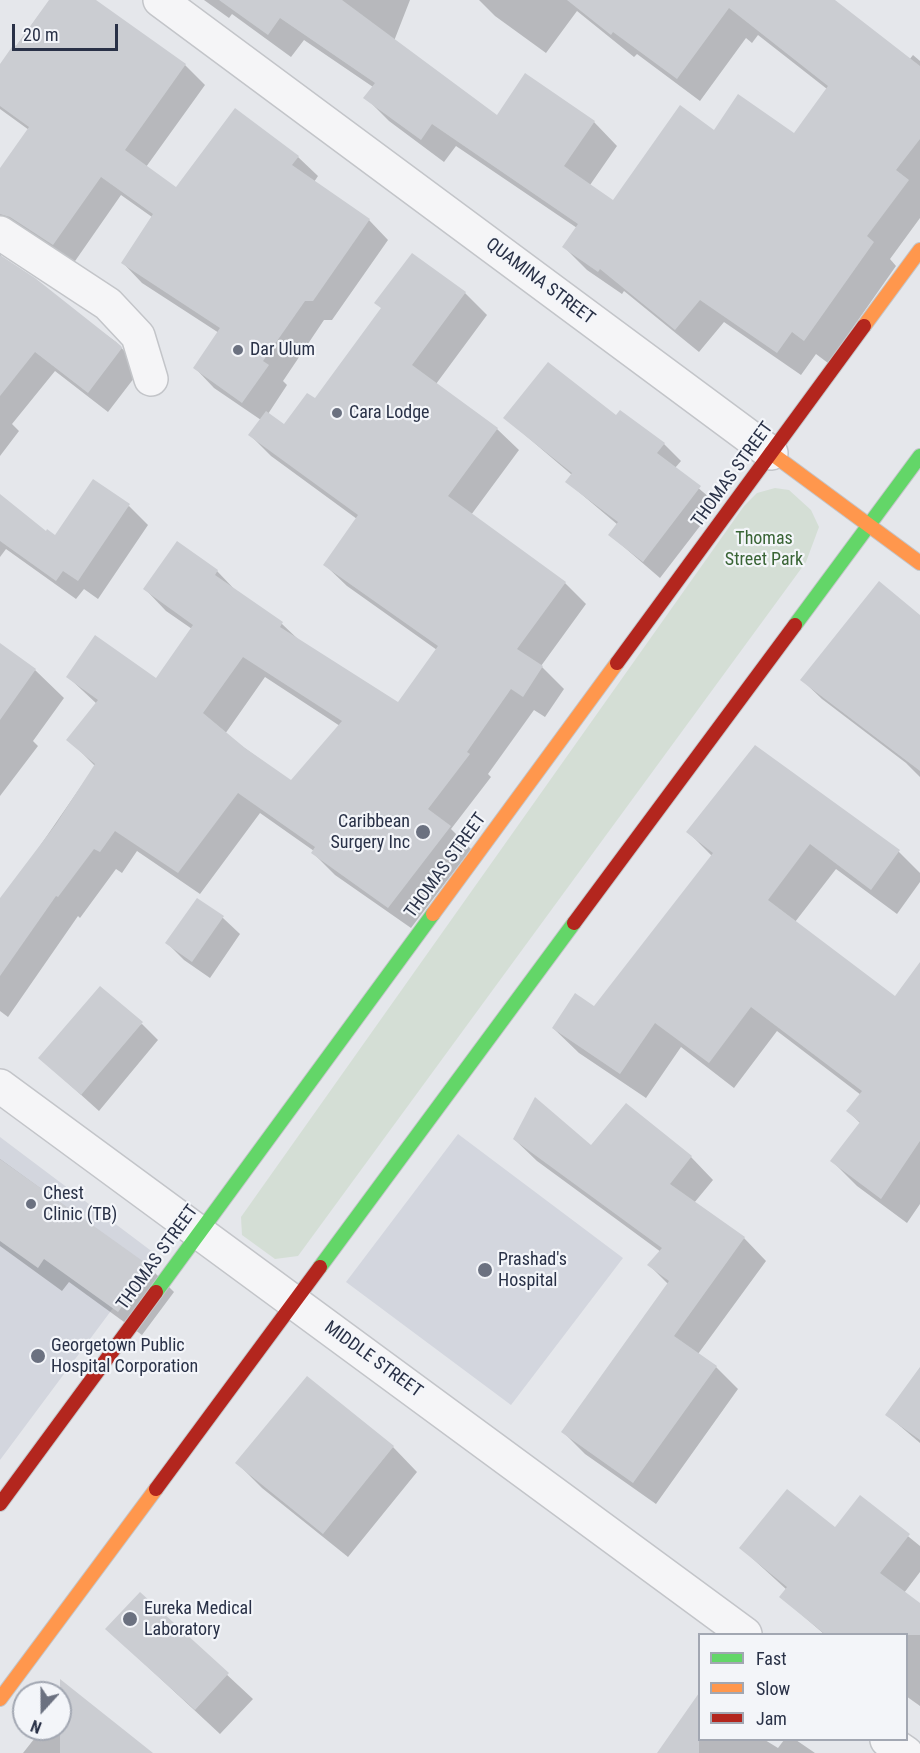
<!DOCTYPE html>
<style>
body{margin:0}
#map{position:relative;width:920px;height:1753px;overflow:hidden;background:#e5e7eb;font-family:"Roboto Condensed",sans-serif}
canvas{display:block}
.legend{position:absolute;left:698px;top:1633px;width:210px;height:108px;box-sizing:border-box;background:#f3f5f9;border:2px solid #a2a7b2;margin:0;padding:8px 10px;list-style:none;font-size:18px;color:#293147}
.legend li{display:flex;align-items:center;gap:12px;height:30px}
.legend b{width:30px;border:2px solid #a2a7b2}
.north{position:absolute;left:12px;top:1681px;width:60px;height:60px;box-sizing:border-box;background:#f3f5f9;border:2px solid #a2a7b2;border-radius:50%;rotate:201deg;font-size:16px;font-weight:700;line-height:24px;text-align:center;color:#293147}
.north::after{content:'';display:block;margin:auto;width:21px;height:27px;background:#6b7180;clip-path:polygon(50% 0,100% 100%,50% 72%,0 100%)}
.scale{position:absolute;left:12px;top:24px;width:106px;height:27px;box-sizing:border-box;border:3px solid #293147;border-top:0;padding-left:8px;font-size:18px;line-height:21px;white-space:nowrap;color:#293147;-webkit-text-stroke:4px #f3f5f9;paint-order:stroke}
</style>
<div id="map">
<canvas width="920" height="1753"></canvas>
<ul class="legend">
<li><b style="height:8px;background:#63d668"></b>Fast</li>
<li><b style="height:8px;background:#ff974d"></b>Slow</li>
<li><b style="height:8px;background:#b3261e"></b>Jam</li>
</ul>
<div class="north">N</div>
<div class="scale">20 m</div>
</div>
<script>
const ctx = document.querySelector('canvas').getContext('2d');
ctx.lineJoin = 'round';
function paint(path, color) {
  ctx.fillStyle = color;
  ctx.fill(path, 'evenodd');
}
function shape(rows) {
  const path = new Path2D();
  for (const r of rows) {
    path.moveTo(r[0], r[1]);
    for (let i = 2; i < r.length; i += 2) path.lineTo(r[i], r[i + 1]);
  }
  return path;
}
function trace(path, color, width, dash) {
  ctx.strokeStyle = color;
  ctx.lineWidth = width;
  ctx.lineCap = dash ? 'butt' : 'round';
  ctx.setLineDash(dash || []);
  ctx.stroke(path);
}
function drawText(font, color, halo, rows, align = 'center') {
  ctx.font = font + ' "Roboto Condensed",sans-serif';
  ctx.lineWidth = 4.5;
  ctx.setLineDash([]);
  ctx.textBaseline = 'middle';
  ctx.strokeStyle = halo;
  ctx.fillStyle = color;
  for (const [text, x, y, turn = 0] of rows) {
    ctx.save();
    ctx.translate(x, y);
    ctx.rotate((+turn || 0) * Math.PI / 180);
    ctx.textAlign = isNaN(turn) ? turn : align;
    if (halo) ctx.strokeText(text, 0, 0);
    ctx.fillText(text, 0, 0);
    ctx.restore();
  }
}
paint(shape([
 [458,1134,623,1258,511,1405,346,1282],
 [0,1137,154,1253,0,1460]
]), '#d3d6de');
paint(shape([
 [775,488,789,490,811,510,819,527,806,562,298,1256,275,1259,242,1235,241,1217,744,506,757,493]
]), '#d4ded5');
paint(shape([
 [50,0,93,0,185,65,205,85,146,167,176,189,298,157,318,176,314,182,369,220,388,240,332,320,324,320,283,381,287,385,268,414,284,426,315,400,382,309,412,255,465,293,487,315,436,384,497,429,519,450,471,515,565,583,586,604,541,666,564,689,545,717,534,710,488,774,491,777,451,829,471,849,411,928,335,875,313,853,314,851,260,813,200,894,137,851,122,873,116,869,80,918,78,916,8,1017,0,1011,0,904,95,766,68,739,97,704,68,677,157,680,192,629,166,611,145,589,217,571,238,593,282,624,300,641,399,704,437,650,347,586,325,565,357,519,271,456,250,435,261,420,214,388,195,368,219,333,142,283,123,263,152,217,121,195,73,264,0,252,2,259,116,342,141,369,108,412,55,371,12,424,19,431,0,456,0,171,29,130,0,109,0,68],
 [265,677,340,726,292,782,225,734],
 [204,0,410,0,394,41,497,117,526,75,594,122,617,146,590,185,614,202,715,132,794,135,827,89,758,35,752,43,746,38,700,101,637,54,634,57,577,11,546,53,495,16,479,0,834,0,909,60,913,55,920,61,920,218,890,259,896,266,828,363,816,354,801,375,724,322,699,352,624,291,622,294,587,270,564,247,577,228,456,146,444,162,389,121,365,97,373,87,304,40,291,57,232,14,229,18],
 [505,418,664,444,681,461,675,468,717,504,660,578,610,535,618,525,567,482,572,475],
 [0,496,46,533,56,537,129,506,148,525,98,599,84,589,76,599,6,549,0,557],
 [920,616,920,777,906,763,822,699,802,680],
 [0,645,35,670,64,698,33,741,38,746,0,796],
 [755,747,899,852,920,873,920,882,897,914,836,869,795,922,895,998,920,964,920,1204,907,1223,857,1186,832,1161,861,1124,848,1111,861,1095,777,1031,734,1088,681,1047,646,1098,579,1053,553,1028,595,1008,712,856,688,832],
 [198,900,223,918,240,934,210,978,184,960,167,943],
 [142,1024,158,1040,99,1111,40,1058],
 [626,1105,691,1157,713,1180,694,1203,744,1238,766,1261,698,1354,716,1367,738,1389,656,1504,585,1454,563,1432,668,1284,649,1265,661,1252,537,1161,514,1139,592,1148],
 [0,1159,150,1268,174,1292,142,1335,69,1282,62,1291,0,1246],
 [920,1390,920,1443,887,1415],
 [393,1447,417,1472,348,1557,262,1488,237,1463],
 [860,1497,920,1546,920,1572,904,1593,920,1605,920,1706,906,1696,906,1634,824,1634,781,1597,787,1590,741,1548,835,1529],
 [140,1594,253,1699,220,1734,107,1629],
 [60,1696,151,1753,23,1753,42,1729,60,1729],
 [700,1696,700,1740,765,1740,778,1748,784,1740,796,1740,815,1753,664,1753,661,1750]
]), '#0003');
paint(shape([
 [49,0,96,0,186,64,125,150,176,187,235,108,299,156,292,165,370,219,313,301,305,301,263,361,269,365,242,403,193,368,220,328,121,263,153,214,101,177,53,245,10,217,0,214,0,168,29,127,0,106,0,64,14,44,16,46],
 [219,0,342,0,497,115,525,73,595,121,564,166,613,200,680,105,714,130,738,94,794,133,828,86,729,8,677,79,613,32,611,35,567,0,835,0,920,66,920,139,896,170,909,180,867,236,874,242,804,341,792,332,777,353,700,300,675,330,600,269,598,272,562,247,578,224,432,124,421,140,363,98,375,83,280,18,268,35],
 [412,253,466,292,412,365,498,428,448,496,566,582,517,649,543,666,523,697,511,689,467,752,470,754,428,809,451,826,388,908,311,853,315,847,238,793,178,873,115,831,100,852,94,849,58,897,56,896,0,976,0,898,56,824,95,764,66,740,98,700,66,677,95,635,156,678,193,625,143,589,177,541,218,570,215,575,283,622,280,627,398,702,438,646,323,565,358,515,248,435,266,411,284,424,307,393,315,398,381,308,374,303],
 [243,657,342,721,291,780,245,748,203,713],
 [0,255,35,278,121,346,122,348,88,393,35,352,0,396],
 [548,362,616,415,620,410,665,443,657,453,701,486,643,562,608,535,618,522,565,482,572,473,503,418],
 [93,479,130,504,78,581,63,571,56,581,0,541,0,494,46,531,47,529,55,535],
 [879,581,920,615,920,771,800,680],
 [0,643,36,669,0,720],
 [755,745,900,850,871,890,810,844,768,900,895,996,920,962,920,1141,881,1199,830,1161,860,1122,846,1111,862,1091,751,1007,709,1063,655,1023,620,1074,552,1028,575,993,594,1006,713,853,686,832],
 [197,898,224,916,192,962,165,943],
 [100,986,143,1022,81,1095,38,1058],
 [535,1097,591,1145,626,1103,692,1156,670,1184,745,1237,674,1336,717,1366,633,1483,561,1432,669,1281,647,1265,662,1248,513,1139],
 [0,1159,151,1267,118,1312,44,1259,38,1268,0,1241],
 [920,1367,920,1440,885,1415],
 [307,1376,394,1446,323,1534,235,1463],
 [787,1489,835,1527,860,1495,910,1534,880,1573,920,1603,920,1635,826,1635,779,1597,787,1587,739,1548],
 [140,1592,229,1673,195,1710,105,1629],
 [60,1679,153,1753,60,1753],
 [699,1693,699,1753,657,1753]
]), '#cbcdd2');
const street = shape([
 [160,0,771,453],
 [0,233,108,304,138,336,151,379],
 [0,1086,745,1634],
 [887,1740,906,1753]
]);
const fast = shape([
 [795,625,920,456],
 [320,1267,574,923],
 [156,1292,433,914]
]);
const slow = shape([
 [864,326,920,250],
 [771,453,920,563],
 [433,914,617,663],
 [0,1699,156,1489]
]);
const jam = shape([
 [617,663,864,326],
 [574,923,795,625],
 [156,1489,320,1267],
 [0,1504,156,1292]
]);
trace(street, '#c3c5c9', 36);
trace(fast, '#c3c5c9', 16);
trace(slow, '#c3c5c9', 16);
trace(jam, '#c3c5c9', 16);
trace(street, '#f5f5f7', 33);
trace(fast, '#63d668', 14);
trace(slow, '#ff974d', 14);
trace(jam, '#b3261e', 14);
for (const [x, y, r, color] of [
 [238,350,6,"#6b7180"],
 [337,413,6,"#6b7180"],
 [423,832,8,"#6b7180"],
 [31,1204,6,"#6b7180"],
 [485,1270,8,"#6b7180"],
 [38,1356,8,"#6b7180"],
 [130,1619,8,"#6b7180"]
]) {
  const dot = new Path2D();
  dot.arc(x, y, r, 0, 2 * Math.PI);
  ctx.fillStyle = color;
  ctx.fill(dot);
  trace(dot, '#f3f5f9', 2);
}
drawText('18px', '#293147', '#f3f5f9', [
 ["QUAMINA STREET",540,282,37],
 ["THOMAS STREET",733,475,-54],
 ["THOMAS STREET",446,866,-54],
 ["THOMAS STREET",158,1258,-54],
 ["MIDDLE STREET",373,1360,36]
]);
drawText('18px', '#293147', '#f3f5f9', [
 ["Dar Ulum",250,350],
 ["Cara Lodge",349,413],
 ["Caribbean",410,822,"right"],
 ["Surgery Inc",410,843,"right"],
 ["Chest",43,1194],
 ["Clinic (TB)",43,1215],
 ["Prashad's",498,1260],
 ["Hospital",498,1281],
 ["Georgetown Public",51,1346],
 ["Hospital Corporation",51,1367],
 ["Eureka Medical",144,1609],
 ["Laboratory",144,1630]
], 'left');
drawText('18px', '#396435', '#f3f5f9', [
 ["Thomas",764,539],
 ["Street Park",764,560]
]);
</script>
